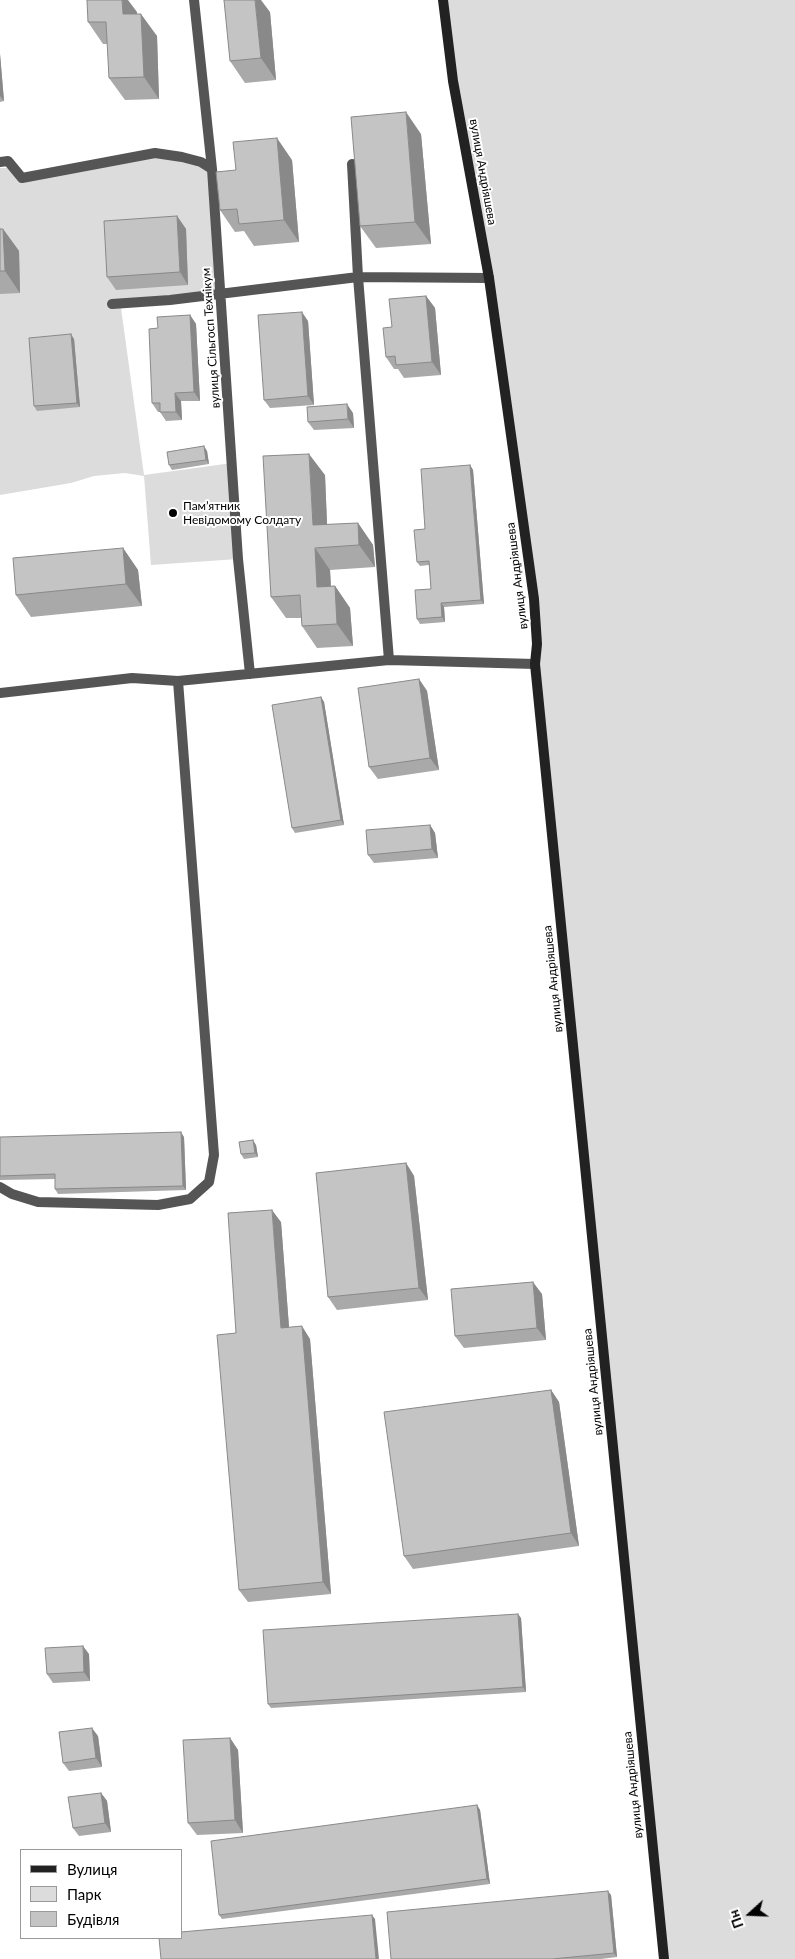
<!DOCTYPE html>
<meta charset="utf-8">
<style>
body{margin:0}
#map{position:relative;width:795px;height:1959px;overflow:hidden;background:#fff;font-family:Lato,sans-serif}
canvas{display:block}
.legend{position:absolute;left:20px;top:1849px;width:162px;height:90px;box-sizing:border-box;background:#fff;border:1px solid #999;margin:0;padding:6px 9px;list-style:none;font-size:15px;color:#000}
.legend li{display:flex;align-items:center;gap:10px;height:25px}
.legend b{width:25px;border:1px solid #999}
.north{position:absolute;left:725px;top:1889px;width:50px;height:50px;-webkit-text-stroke:4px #fff;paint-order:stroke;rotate:250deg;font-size:14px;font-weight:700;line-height:20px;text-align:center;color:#000}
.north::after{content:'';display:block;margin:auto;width:18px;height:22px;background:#000;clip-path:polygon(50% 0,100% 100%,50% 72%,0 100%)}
</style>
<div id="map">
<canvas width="795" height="1959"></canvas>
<ul class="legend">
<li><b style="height:6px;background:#222"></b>Вулиця</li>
<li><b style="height:14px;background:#dcdcdc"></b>Парк</li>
<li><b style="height:14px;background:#c4c4c4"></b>Будівля</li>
</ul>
<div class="north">Пн</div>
</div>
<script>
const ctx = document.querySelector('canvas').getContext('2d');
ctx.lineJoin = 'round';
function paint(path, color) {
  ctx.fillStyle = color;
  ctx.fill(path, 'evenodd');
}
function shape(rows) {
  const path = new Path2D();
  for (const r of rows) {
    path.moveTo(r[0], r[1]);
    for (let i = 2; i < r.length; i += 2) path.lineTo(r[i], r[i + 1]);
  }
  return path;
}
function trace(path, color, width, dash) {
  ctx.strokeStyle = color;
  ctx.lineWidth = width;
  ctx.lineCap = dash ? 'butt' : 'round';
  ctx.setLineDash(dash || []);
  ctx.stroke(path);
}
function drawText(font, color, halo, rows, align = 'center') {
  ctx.font = font + ' Lato,sans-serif';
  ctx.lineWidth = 4;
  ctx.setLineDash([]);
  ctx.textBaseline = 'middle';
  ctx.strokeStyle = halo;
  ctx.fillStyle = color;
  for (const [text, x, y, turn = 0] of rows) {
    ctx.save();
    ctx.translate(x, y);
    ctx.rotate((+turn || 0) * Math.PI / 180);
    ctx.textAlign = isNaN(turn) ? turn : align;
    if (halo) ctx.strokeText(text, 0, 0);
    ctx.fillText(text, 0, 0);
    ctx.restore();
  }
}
paint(shape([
 [444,0,795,0,795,1959,665,1959,537,644],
 [155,153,212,169,220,293,121,308,144,475,232,463,238,559,151,565,144,476,125,473,94,476,71,483,0,495,0,168,8,168,22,178]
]), '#dcdcdc');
trace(shape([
 [0,1187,12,1194,38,1202,158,1205,190,1199,209,1182,214,1155,178,681]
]), '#555', 10);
trace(shape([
 [194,0,212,169,238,559,250,674],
 [0,162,8,161,22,178,155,153,182,157,201,162,212,169],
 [352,164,358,277,389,660],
 [112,304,170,300,358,277,489,278],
 [0,693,132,678,178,681,389,660,535,664]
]), '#555', 10);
trace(shape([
 [443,0,453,81,489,278,534,599,537,644,535,664,664,1959]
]), '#222', 10);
paint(shape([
 [137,12,137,14,157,36,159,99,125,100,109,78,108,44,103,44,88,22],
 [270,12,276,80,245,83,230,61],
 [0,54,4,101,0,102],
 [421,134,431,244,376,248,360,226],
 [292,160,299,242,254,246,244,231,235,232,220,210,236,170],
 [177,216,186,229,188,285,116,290,107,277],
 [0,229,3,229,19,251,20,293,0,294],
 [426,296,435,308,441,375,404,378,398,369,394,369,386,357,392,327],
 [190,315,196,324,200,401,181,401,182,420,166,421,160,412,158,412,152,403,158,328],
 [308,321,314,405,270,408,264,400],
 [74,339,80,407,37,411,34,406],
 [353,413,354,428,314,430,308,422],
 [207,451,209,464,172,470,169,465],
 [470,465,473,470,484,604,444,607,445,622,420,624,417,619,431,589,429,565,420,566,417,562,425,529],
 [325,475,327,525,358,523,373,545,375,567,330,570,331,586,335,586,350,608,353,646,317,648,302,626,301,618,286,618,271,597],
 [123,548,138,570,142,606,31,617,16,595],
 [419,679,427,691,439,770,378,779,369,767],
 [321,697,324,702,344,825,295,833,292,828],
 [430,825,435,833,438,858,374,863,368,855],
 [0,1137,184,1137,186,1190,58,1194,55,1189,55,1179,0,1180],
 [256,1145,258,1157,244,1159,241,1154],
 [406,1163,414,1176,428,1300,337,1310,328,1297],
 [281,1222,289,1327,310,1339,331,1594,248,1602,239,1590,236,1333],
 [542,1294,546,1340,464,1348,455,1336],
 [551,1390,559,1402,579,1546,413,1569,404,1556],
 [521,1618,526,1692,271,1708,268,1704],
 [89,1654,90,1681,53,1683,47,1674],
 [98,1736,102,1767,69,1771,63,1763],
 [230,1738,238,1750,243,1833,197,1835,188,1823],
 [101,1793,107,1801,111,1832,79,1836,73,1828],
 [477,1805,480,1810,490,1884,222,1919,219,1915],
 [611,1895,617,1957,601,1959,391,1959]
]), '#a9a9a9');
paint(shape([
 [122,0,128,0,137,12,138,36,123,14],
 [255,0,261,0,270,12,276,80,261,58],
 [141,14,157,36,159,99,144,77],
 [0,54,4,101,0,96],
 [406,112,421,134,431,244,415,222],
 [277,138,292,160,299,242,284,220],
 [177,216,186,229,188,285,180,272],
 [3,229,19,251,20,293,5,271],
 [426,296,435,308,441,375,432,362],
 [302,312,308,321,314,405,308,396],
 [190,315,196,324,200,401,194,392],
 [71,334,74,339,80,407,77,403],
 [175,393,181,401,182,420,176,412],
 [347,404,353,413,354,428,348,419],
 [204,446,207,451,209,464,206,460],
 [309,454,325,475,328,547,313,525],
 [470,465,473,470,484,604,481,600],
 [358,523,373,545,375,567,359,545],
 [123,548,138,570,142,606,126,584],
 [315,548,330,570,332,609,317,587],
 [335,586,350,608,353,646,337,624],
 [441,603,444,607,445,622,442,617],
 [419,679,427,691,439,770,430,758],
 [321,697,324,702,344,825,341,820],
 [430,825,435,833,438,858,432,849],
 [181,1132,184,1137,186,1190,183,1186],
 [253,1140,256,1145,258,1157,255,1153],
 [406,1163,414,1176,428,1300,419,1288],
 [272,1210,281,1222,290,1340,281,1328],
 [533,1282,542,1294,546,1340,537,1328],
 [302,1326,310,1339,331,1594,323,1582],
 [551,1390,559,1402,579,1546,571,1533],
 [518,1614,521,1618,526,1692,523,1687],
 [83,1646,89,1654,90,1681,84,1672],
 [92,1728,98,1736,102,1767,96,1758],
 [230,1738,238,1750,243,1833,235,1820],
 [101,1793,107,1801,111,1832,105,1823],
 [477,1805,480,1810,490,1884,487,1879],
 [608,1891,611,1895,617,1957,614,1953],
 [372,1915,375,1919,379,1959,376,1959]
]), '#898989');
const building = shape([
 [87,0,122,0,123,14,141,14,144,77,109,78,106,22,88,22,87,0],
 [224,0,255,0,261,58,230,61,224,0],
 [406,112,415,222,360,226,351,117,406,112],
 [277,138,284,220,239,224,237,209,220,210,216,172,236,170,233,142,277,138],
 [177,216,180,272,107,277,104,221,177,216],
 [0,229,3,229,5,271,0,271,0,229],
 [426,296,432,362,396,365,395,356,386,357,383,328,392,327,389,299,426,296],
 [302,312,308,396,264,400,258,315,302,312],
 [190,315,194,392,175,393,176,412,160,412,160,403,152,403,149,329,158,328,157,317,190,315],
 [71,334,77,403,34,406,29,338,71,334],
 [347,404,348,419,308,422,307,407,347,404],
 [204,446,206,460,169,465,167,452,204,446],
 [309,454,313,525,358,523,359,545,315,548,317,587,335,586,337,624,302,626,300,595,271,597,263,456,309,454],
 [470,465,481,600,441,603,442,617,417,619,415,590,431,589,429,561,417,562,414,530,425,529,421,469,470,465],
 [123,548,126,584,16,595,13,558,123,548],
 [419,679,430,758,369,767,358,688,419,679],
 [321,697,341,820,292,828,272,705,321,697],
 [430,825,432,849,368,855,366,830,430,825],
 [181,1132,183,1186,55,1189,55,1174,0,1176,0,1137,181,1132],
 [253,1140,255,1153,241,1154,239,1142,253,1140],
 [406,1163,419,1288,328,1297,316,1173,406,1163],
 [272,1210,281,1328,302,1326,323,1582,239,1590,217,1335,236,1333,228,1213,272,1210],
 [533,1282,537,1328,455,1336,451,1289,533,1282],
 [551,1390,571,1533,404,1556,384,1412,551,1390],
 [518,1614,523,1687,268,1704,263,1630,518,1614],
 [83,1646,84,1672,47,1674,45,1648,83,1646],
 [92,1728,96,1758,63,1763,59,1732,92,1728],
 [230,1738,235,1820,188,1823,183,1740,230,1738],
 [101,1793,105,1823,73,1828,68,1797,101,1793],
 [477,1805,487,1879,219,1915,211,1841,477,1805],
 [608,1891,614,1953,552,1959,391,1959,387,1912,608,1891],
 [372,1915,376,1959,161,1959,159,1938,181,1938,181,1932,372,1915]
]);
paint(building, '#c4c4c4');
trace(building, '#898989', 1);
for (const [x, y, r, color] of [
 [173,513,5,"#000"]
]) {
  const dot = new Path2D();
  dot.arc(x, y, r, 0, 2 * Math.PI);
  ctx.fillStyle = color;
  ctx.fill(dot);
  trace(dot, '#fff', 2);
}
drawText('12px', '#000', '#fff', [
 ["вулиця Андріяшева",483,172,80],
 ["вулиця Сільгосп Технікум",211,338,-94],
 ["вулиця Андріяшева",517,576,-97],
 ["вулиця Андріяшева",553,979,-96],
 ["вулиця Андріяшева",593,1382,-96],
 ["вулиця Андріяшева",633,1785,-96]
]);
drawText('12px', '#000', '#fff', [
 ["Пам’ятник",183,506],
 ["Невідомому Солдату",183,520]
], 'left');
</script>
